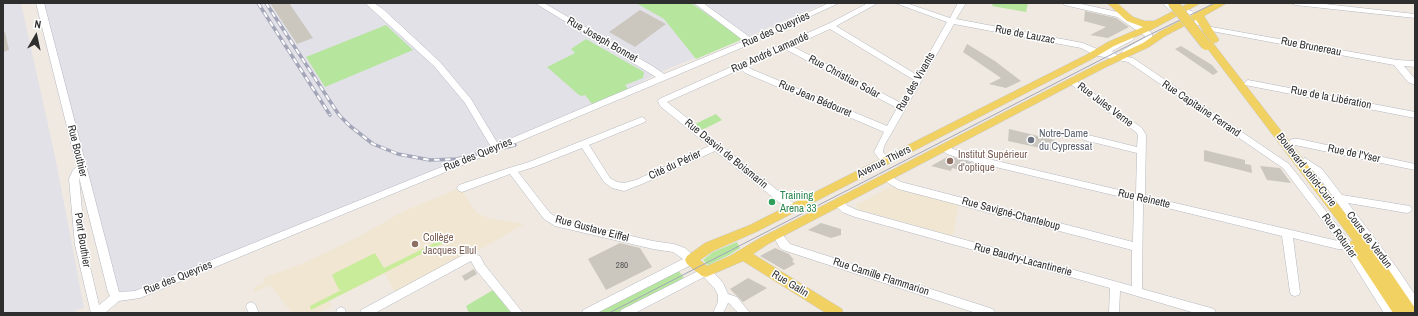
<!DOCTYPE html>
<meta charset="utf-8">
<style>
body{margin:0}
#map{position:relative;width:1418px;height:316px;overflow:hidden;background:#efe9e1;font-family:"Archivo Narrow",sans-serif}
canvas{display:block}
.frame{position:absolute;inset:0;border:4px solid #2e2e2e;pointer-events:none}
.north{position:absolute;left:16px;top:16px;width:40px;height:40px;-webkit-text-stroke:3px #fff;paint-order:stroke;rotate:9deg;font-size:11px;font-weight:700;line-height:16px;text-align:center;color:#2e2e2e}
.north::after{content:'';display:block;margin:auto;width:14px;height:18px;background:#2e2e2e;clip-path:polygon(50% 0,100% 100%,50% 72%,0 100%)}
</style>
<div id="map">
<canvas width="1418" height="316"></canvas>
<div class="frame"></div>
<div class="north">N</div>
</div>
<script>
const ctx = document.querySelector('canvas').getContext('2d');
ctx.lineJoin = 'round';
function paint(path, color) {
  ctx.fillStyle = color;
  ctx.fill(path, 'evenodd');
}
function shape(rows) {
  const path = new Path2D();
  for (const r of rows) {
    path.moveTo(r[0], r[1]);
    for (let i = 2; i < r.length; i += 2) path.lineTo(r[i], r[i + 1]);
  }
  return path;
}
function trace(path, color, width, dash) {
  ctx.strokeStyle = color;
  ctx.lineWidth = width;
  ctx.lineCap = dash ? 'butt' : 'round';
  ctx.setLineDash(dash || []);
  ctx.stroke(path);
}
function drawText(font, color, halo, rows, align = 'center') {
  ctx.font = font + ' "Archivo Narrow",sans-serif';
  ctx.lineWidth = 3;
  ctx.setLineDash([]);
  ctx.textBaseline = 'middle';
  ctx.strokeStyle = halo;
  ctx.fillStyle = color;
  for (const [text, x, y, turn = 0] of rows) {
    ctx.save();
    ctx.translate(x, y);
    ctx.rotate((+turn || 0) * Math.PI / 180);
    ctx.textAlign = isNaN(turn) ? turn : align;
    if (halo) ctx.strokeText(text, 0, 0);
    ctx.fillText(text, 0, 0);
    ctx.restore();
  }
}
paint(shape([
 [3,3,21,3,56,161,84,308,76,310,75,312,3,313],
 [44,3,825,3,743,39,660,72,628,89,136,295,118,290,82,162]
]), '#e3e1e8');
paint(shape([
 [892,186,959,204,953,236,857,209,856,205],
 [460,188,477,213,488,218,524,224,476,252,396,294,385,274,329,301,332,306,319,313,292,313,270,285,255,292,253,288,264,283,263,278,304,263,360,236,404,211]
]), '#f0e6d1');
paint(shape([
 [636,3,691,3,743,39,696,59,664,19],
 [993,3,1028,3,1026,12,992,6],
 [386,25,413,50,325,87,306,57],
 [586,39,644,72,643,78,625,85,628,89,592,104,585,95,582,96,579,95,547,67,575,53,571,49],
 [716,114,722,120,702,130,695,124],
 [737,242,740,248,729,255,708,265,703,260,713,252],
 [678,270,684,278,617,313,594,313],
 [493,290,511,313,469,313,466,306]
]), '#b6e59e');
paint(shape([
 [451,235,453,238,311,310,310,306,343,289,339,290,332,275,335,273,375,253,384,268]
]), '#c9ec9a');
paint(shape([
 [270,3,289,3,313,38,297,44],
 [640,10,666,24,635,47,609,32],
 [1085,11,1116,18,1129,27,1108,38,1090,35,1106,27,1084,21],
 [5,32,9,50,3,52,3,33],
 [967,44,995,61,1021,81,1006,88,989,84,1001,78,963,52],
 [1181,46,1212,65,1218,72,1213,75,1175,49],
 [1009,129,1055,140,1054,151,1008,141],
 [1204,150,1245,160,1245,164,1251,165,1252,173,1204,161],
 [949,156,984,166,983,173,960,167,960,170,952,168,951,171,931,166],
 [1260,166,1280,168,1291,183,1267,180],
 [821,223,841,229,841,235,831,238,808,230],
 [620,243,640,248,652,267,606,290,588,259],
 [775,248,789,254,794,260,792,261,795,264,784,270,760,256],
 [474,269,477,274,465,281,462,276],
 [748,278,767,288,743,302,730,289]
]), '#cbc7bf');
const minor = shape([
 [36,3,44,3,119,292,135,291,491,147,465,103,434,66,365,3,374,3,383,9,440,62,471,99,498,144,656,77,535,3,544,3,654,67,664,74,744,41,694,3,703,3,751,38,829,3,839,3,753,43,499,150,140,298,119,301,105,313,91,313,75,245,69,179,73,170,77,167,36,3],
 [79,177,108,292,110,296,99,305,85,245,79,177],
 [868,3,878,3,836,26,917,75,947,22,895,3,906,3,950,18,958,3,966,3,956,19,1083,43,1104,52,1106,47,1127,36,1133,36,1134,38,1133,40,1112,51,1117,55,1133,58,1289,164,1355,248,1395,313,1384,313,1344,249,1338,249,1293,238,1300,292,1299,295,1295,296,1291,295,1290,292,1282,236,1143,202,1142,289,1211,308,1215,310,1216,313,1195,313,1120,291,1119,313,1109,313,1110,288,855,217,842,212,835,205,833,202,835,199,841,199,848,206,857,210,1132,286,1132,250,898,189,888,183,882,177,884,175,887,174,901,182,1133,242,1134,200,962,159,947,154,940,148,944,145,963,153,1136,194,1137,153,1084,140,1080,137,1084,134,1137,147,1138,135,1136,132,1069,83,1068,81,1072,78,1142,128,1146,135,1145,196,1338,241,1283,168,1128,62,1094,55,1081,48,954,24,884,146,883,152,890,161,885,164,882,163,874,152,884,132,745,73,741,69,667,102,796,205,798,208,796,211,790,211,715,151,642,184,624,191,612,188,604,182,582,148,534,167,518,172,550,213,561,220,653,241,674,244,685,248,695,257,696,260,695,263,597,313,582,313,583,310,683,259,673,252,653,249,555,226,544,219,510,174,462,192,459,191,457,188,459,185,509,168,529,162,642,117,646,120,645,122,589,145,610,178,617,182,624,183,636,180,709,146,660,106,658,101,659,99,830,23,868,3],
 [830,29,914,80,901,103,792,46,830,29],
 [785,49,897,108,887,126,751,69,748,66,785,49],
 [1063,3,1077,3,1122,13,1152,33,1152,39,1129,54,1123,54,1122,52,1123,50,1144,38,1145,36,1117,17,1064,5,1063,3],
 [1162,3,1171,3,1177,7,1192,11,1204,23,1200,25,1197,25,1186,15,1171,11,1162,3],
 [1291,3,1316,3,1415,14,1415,18,1295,5,1291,3],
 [1203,26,1206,26,1397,60,1415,61,1415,67,1404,66,1415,79,1415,85,1408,82,1394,65,1206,30,1202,28,1203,26],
 [1248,80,1415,112,1415,118,1245,85,1244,83,1248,80],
 [1293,139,1299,139,1415,164,1415,170,1290,144,1289,142,1290,140,1293,139],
 [1305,158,1322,169,1342,195,1410,206,1412,209,1410,212,1407,213,1348,203,1397,268,1415,295,1415,309,1411,307,1389,274,1316,173,1302,163,1300,161,1302,159,1305,158],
 [777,230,780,231,790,244,990,308,994,310,995,313,976,313,783,250,780,248,772,234,774,231,777,230],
 [472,253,480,256,484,264,523,313,512,313,476,270,471,261,375,313,360,313,361,310,461,256,472,253],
 [710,265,714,266,715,269,713,272,723,283,728,294,737,297,750,313,738,313,730,304,728,303,723,313,713,313,718,302,718,295,715,289,704,277,635,313,620,313,621,310,710,265],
 [251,302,255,304,259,313,249,313,246,307,247,304,251,302],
 [341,307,345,309,346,313,336,313,337,309,341,307]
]);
const major = shape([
 [1107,3,1117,3,1133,17,1145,21,1154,21,1189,3,1201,3,1151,30,1114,46,1092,59,758,231,713,251,700,260,707,266,730,256,760,238,1098,64,1143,43,1159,32,1215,3,1227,3,1204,16,1219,40,1217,42,1213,43,1389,270,1415,308,1415,313,1393,313,1351,249,1349,245,1351,241,1353,241,1198,36,1196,34,1198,32,1203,31,1196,20,1165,36,1149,47,1104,68,768,244,753,254,842,309,843,313,826,313,743,261,706,277,702,276,687,264,685,260,687,256,705,243,750,225,1086,55,1108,42,1143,27,1127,21,1107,3]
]);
trace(minor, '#b4b7c1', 1);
trace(major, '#c9c9c9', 1);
paint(minor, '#fff');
paint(major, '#f2d163');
trace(shape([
 [609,313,1149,35,1215,3]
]), '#a3a6b8', 1);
const rail = shape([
 [258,3,330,115],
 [266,3,339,115,350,126,373,144,398,154,430,160,457,159,515,145]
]);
trace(rail, '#a3a6b8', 3.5);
trace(rail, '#fff', 2, [5.5]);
const majorBridge = shape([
 [1173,3,1206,45]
]);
trace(majorBridge, '#c9c9c9', 11, []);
trace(majorBridge, '#f2d163', 10);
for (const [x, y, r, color] of [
 [1031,140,4,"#6b7280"],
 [950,161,4,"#8d6e63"],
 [772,202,4,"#2e9e5b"],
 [415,244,4,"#8d6e63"]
]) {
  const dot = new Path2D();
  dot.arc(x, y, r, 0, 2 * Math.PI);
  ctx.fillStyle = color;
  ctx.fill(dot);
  trace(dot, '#fff', 1.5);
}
drawText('9px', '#555452', null, [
 ["280",622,266]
]);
drawText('11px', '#2e2e2e', '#fff', [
 ["Rue des Queyries",776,30,-24],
 ["Rue de Lauzac",1025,35,11],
 ["Rue Joseph Bonnet",602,40,30],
 ["Rue Brunereau",1311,47,11],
 ["Rue André Lamandé",770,53,-24],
 ["Rue Christian Solar",844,77,28],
 ["Rue des Vivants",916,82,-60],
 ["Rue de la Libération",1331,98,11],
 ["Rue Jean Bédouret",815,99,23],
 ["Rue Jules Verne",1105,105,37],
 ["Rue Capitaine Ferrand",1201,109,34],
 ["Rue Bouthier",77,151,76],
 ["Rue Dasvin de Boismarin",726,154,39],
 ["Rue de l'Yser",1354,154,12],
 ["Rue des Queyries",478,155,-22],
 ["Avenue Thiers",884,162,-27],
 ["Cité du Périer",675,165,-25],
 ["Boulevard Joliot-Curie",1306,170,52],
 ["Rue Reinette",1144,199,13],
 ["Rue Savigné-Chanteloup",1011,214,15],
 ["Rue Gustave Eiffel",592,229,15],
 ["Rue Roturier",1339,236,54],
 ["Pont Bouthier",82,240,81],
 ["Cours de Verdun",1369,240,53],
 ["Rue Baudry-Lacantinerie",1023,260,15],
 ["Rue Camille Flammarion",881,277,18],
 ["Rue des Queyries",178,278,-22],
 ["Rue Galin",790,284,31]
]);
drawText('11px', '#5b616d', '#fff', [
 ["Notre-Dame",1039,134],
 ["du Cypressat",1039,147]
], 'left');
drawText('11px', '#785e54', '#fff', [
 ["Institut Supérieur",958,155],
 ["d'optique",958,168],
 ["Collège",423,238],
 ["Jacques Ellul",423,251]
], 'left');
drawText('11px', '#27864d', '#fff', [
 ["Training",780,196],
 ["Arena 33",780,209]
], 'left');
</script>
